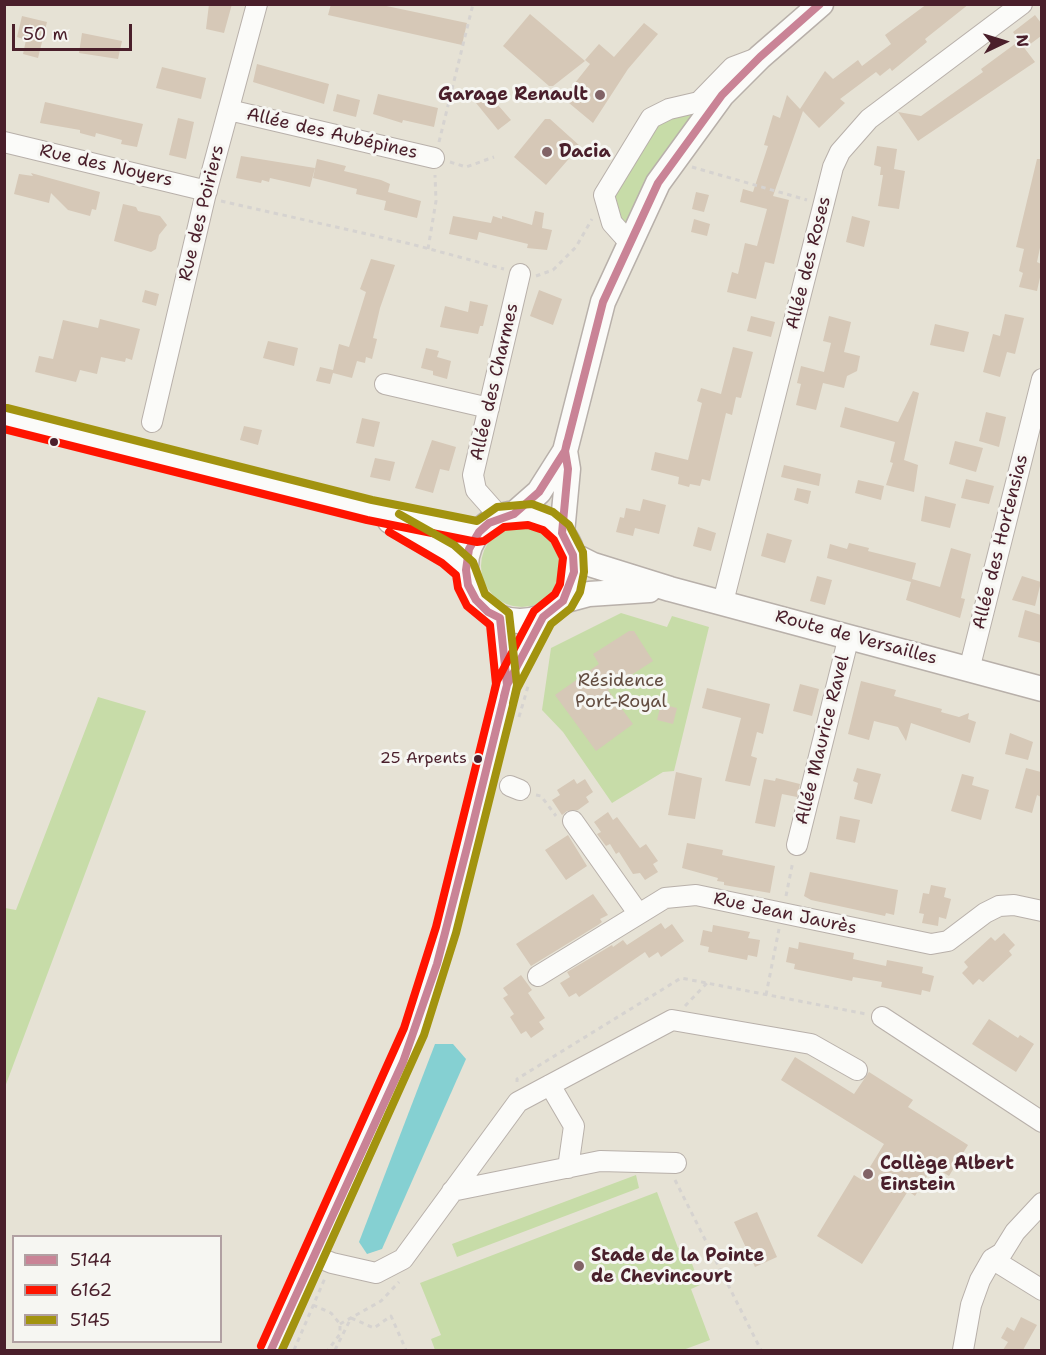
<!DOCTYPE html>
<meta charset="utf-8">
<style>
body{margin:0}
#map{position:relative;width:1046px;height:1355px;overflow:hidden;background:#e6e2d5;font-family:"Shantell Sans",sans-serif}
canvas{display:block}
.frame{position:absolute;inset:0;border:6px solid #4a1f2b;pointer-events:none}
.legend{position:absolute;left:12px;top:1235px;width:210px;height:108px;box-sizing:border-box;background:#f6f6f2;border:2px solid #b1a0a2;margin:0;padding:8px 10px;list-style:none;font-size:18px;color:#4a1f2b}
.legend li{display:flex;align-items:center;gap:12px;height:30px}
.legend b{width:30px;border:2px solid #b1a0a2}
.north{position:absolute;left:974px;top:12px;width:60px;height:60px;-webkit-text-stroke:4px #f6f6f2;paint-order:stroke;rotate:86deg;font-size:16px;font-weight:700;line-height:24px;text-align:center;color:#4a1f2b}
.north::after{content:'';display:block;margin:auto;width:21px;height:27px;background:#4a1f2b;clip-path:polygon(50% 0,100% 100%,50% 72%,0 100%)}
.scale{position:absolute;left:12px;top:24px;width:120px;height:27px;box-sizing:border-box;border:3px solid #4a1f2b;border-top:0;padding-left:8px;font-size:18px;line-height:21px;white-space:nowrap;color:#4a1f2b;-webkit-text-stroke:4px #f6f6f2;paint-order:stroke}
</style>
<div id="map">
<canvas width="1046" height="1355"></canvas>
<div class="frame"></div>
<ul class="legend">
<li><b style="height:8px;background:#c98396"></b>5144</li>
<li><b style="height:8px;background:#ff1400"></b>6162</li>
<li><b style="height:8px;background:#a2930f"></b>5145</li>
</ul>
<div class="north">N</div>
<div class="scale">50 m</div>
</div>
<script>
const ctx = document.querySelector('canvas').getContext('2d');
ctx.lineJoin = 'round';
function paint(path, color) {
  ctx.fillStyle = color;
  ctx.fill(path, 'evenodd');
}
function shape(rows) {
  const path = new Path2D();
  for (const r of rows) {
    if (r.length === 3) {
      path.moveTo(r[0] + r[2], r[1]);
      path.arc(r[0], r[1], r[2], 0, 2 * Math.PI);
      continue;
    }
    path.moveTo(r[0], r[1]);
    for (let i = 2; i < r.length; i += 2) path.lineTo(r[i], r[i + 1]);
  }
  return path;
}
function trace(path, color, width, dash) {
  ctx.strokeStyle = color;
  ctx.lineWidth = width;
  ctx.lineCap = dash ? 'butt' : 'round';
  ctx.setLineDash(dash || []);
  ctx.stroke(path);
}
function drawText(font, color, halo, rows, align = 'center') {
  ctx.font = font + ' "Shantell Sans",sans-serif';
  ctx.lineWidth = 6;
  ctx.setLineDash([]);
  ctx.textBaseline = 'middle';
  ctx.strokeStyle = halo;
  ctx.fillStyle = color;
  for (const [text, x, y, turn = 0] of rows) {
    ctx.save();
    ctx.translate(x, y);
    ctx.rotate((+turn || 0) * Math.PI / 180);
    ctx.textAlign = isNaN(turn) ? turn : align;
    if (halo) ctx.strokeText(text, 0, 0);
    ctx.fillText(text, 0, 0);
    ctx.restore();
  }
}
paint(shape([
 [700,107,624,231,616,207,616,193,659,122],
 [522,566,41],
 [621,613,667,627,672,616,709,627,674,771,663,772,612,803,563,732,542,710,551,648],
 [98,697,146,711,5,1087,5,908,16,910],
 [636,1175,639,1188,457,1257,452,1244],
 [657,1192,678,1248,685,1245,700,1285,691,1289,710,1340,683,1350,435,1350,431,1339,441,1335,420,1283]
]), '#c7dca8');
paint(shape([
 [435,1044,453,1044,466,1059,382,1249,367,1254,359,1242]
]), '#85d0d2');
paint(shape([
 [209,4,232,4,224,33,206,29],
 [331,4,377,4,467,23,462,45,328,15],
 [927,4,969,4,925,39,927,42,892,71,890,68,880,76,876,72,840,99,845,103,819,128,803,111,773,196,789,200,774,264,765,262,756,299,727,292,732,272,738,274,745,243,757,246,767,209,740,202,743,189,753,192,768,146,764,145,773,115,780,118,787,95,800,109,825,71,833,79,858,60,862,66,891,44,885,35],
 [530,14,585,61,553,86,549,86,503,46],
 [1035,15,1041,23,1041,36,1025,48,1013,32],
 [22,16,47,22,38,58,23,54,26,40,17,37],
 [644,23,658,34,628,69,593,123,563,98,590,64,585,60,599,44,614,57],
 [82,33,122,41,118,59,79,53],
 [1019,41,1035,62,918,141,898,112,921,116,983,72,981,69],
 [257,64,329,84,324,104,253,82],
 [162,67,206,78,201,99,156,88],
 [484,89,511,120,498,130,472,98],
 [337,94,360,100,356,117,333,111],
 [378,94,438,108,434,127,403,120,402,123,373,114],
 [45,102,143,124,137,147,121,144,122,140,96,133,95,137,80,133,80,130,40,123],
 [178,118,194,122,186,159,169,155],
 [545,119,550,119,580,146,546,185,514,157],
 [877,146,897,149,894,169,905,171,899,209,878,206,883,175,880,175,881,167,874,165],
 [241,156,315,168,310,187,270,178,269,182,262,180,261,183,236,178],
 [317,159,346,166,344,171,381,180,390,184,388,192,421,201,417,218,384,210,386,201,356,194,357,189,313,178],
 [1037,159,1041,159,1041,243,1037,262,1041,264,1041,273,1037,291,1019,287,1023,273,1019,271,1024,249,1016,247],
 [31,173,100,192,96,210,92,209,90,216,68,210,51,193,49,203,14,194,19,174,33,176],
 [696,192,709,195,704,212,692,209],
 [123,204,136,207,138,211,160,216,167,225,159,235,156,249,151,252,114,241],
 [535,211,544,213,542,228,552,230,547,250,527,248,528,244,479,232,477,240,449,234,453,216,491,223,493,216,502,219,502,216,532,225],
 [852,216,870,221,864,247,846,242],
 [694,219,710,224,707,236,691,232],
 [371,259,395,265,380,308,373,338,377,339,372,359,366,357,365,363,357,361,352,378,333,373,330,384,316,381,320,367,333,370,339,344,349,347,366,292,360,289],
 [145,290,159,294,156,306,142,302],
 [539,290,562,299,553,325,530,316],
 [470,301,488,305,483,326,480,326,478,334,440,327,445,306,468,312],
 [1005,314,1024,318,1015,354,1007,352,1000,377,983,372,993,334,1000,336],
 [751,316,775,322,771,337,747,331],
 [829,316,851,322,844,352,860,356,857,371,847,376,844,388,823,383,816,410,796,405,801,384,797,383,801,366,824,372,831,343,823,341],
 [100,319,140,329,132,360,126,358,125,362,101,357,97,374,80,370,76,382,35,372,39,356,53,359,63,320,98,328],
 [935,324,969,332,964,352,930,345],
 [268,341,298,348,294,366,263,358],
 [733,347,753,352,741,398,736,397,732,415,726,413,710,481,702,479,700,486,690,484,689,487,678,484,679,477,651,470,655,452,688,460,702,403,697,401,701,388,721,394],
 [426,348,439,351,437,357,451,361,447,379,433,375,433,371,421,368],
 [913,391,919,393,904,460,918,465,914,492,886,485,893,463,890,462,895,442,840,427,845,407,898,422],
 [986,412,1006,417,999,447,979,441],
 [362,418,380,422,374,447,356,443],
 [244,426,262,430,258,445,240,440],
 [432,440,456,447,449,471,440,469,433,493,415,488],
 [955,441,983,448,976,472,949,464],
 [375,458,395,462,390,481,370,477],
 [784,465,821,474,819,486,781,477],
 [966,479,994,486,989,504,961,498],
 [858,480,884,486,881,500,855,493],
 [797,488,811,491,808,504,794,500],
 [925,496,956,504,950,528,921,521],
 [643,499,666,505,659,534,635,528,633,536,616,532,620,517,624,518,626,508,640,511],
 [698,527,716,533,711,551,693,546],
 [767,533,792,540,785,563,761,556],
 [849,543,869,548,868,551,916,563,912,579,940,587,951,548,971,554,961,598,965,599,960,618,906,600,911,582,827,558,830,544,847,549],
 [817,576,832,580,825,605,810,601],
 [1022,576,1041,582,1035,606,1012,600],
 [1025,610,1041,615,1041,643,1018,637],
 [629,631,634,631,653,661,608,690,633,724,596,751,555,695,599,664,593,654],
 [861,681,896,690,894,696,942,709,941,712,959,717,969,713,968,719,976,722,970,743,911,723,906,741,898,727,874,721,869,740,848,734],
 [800,684,819,689,812,716,793,711],
 [707,688,770,704,763,734,757,732,751,756,757,758,750,786,725,781,741,718,702,708],
 [661,704,677,708,673,724,657,720],
 [1010,733,1033,742,1028,760,1005,754],
 [857,768,881,774,872,804,854,799,858,783,853,781],
 [1026,768,1041,772,1041,797,1037,795,1032,813,1015,808],
 [676,772,702,778,695,819,668,815],
 [962,774,974,777,972,785,989,790,981,820,951,811],
 [776,778,800,784,797,797,782,794,775,827,755,823,764,779,775,781],
 [574,779,577,784,585,779,593,792,586,797,589,802,578,810,567,811,562,815,552,800,560,795,557,790],
 [608,812,613,820,617,817,640,848,646,844,658,861,653,864,658,872,645,880,640,873,633,874,619,852,616,854,610,844,606,846,597,834,601,832,594,822],
 [840,816,860,820,855,843,836,839],
 [568,835,587,866,566,880,545,850],
 [687,843,723,850,722,855,775,866,770,893,724,885,724,882,717,881,718,878,682,868],
 [810,872,898,890,894,915,886,913,885,916,811,900,804,896],
 [931,885,946,888,944,897,951,899,946,919,939,917,938,926,922,923,924,914,919,913,923,893,929,894],
 [593,894,608,915,600,919,602,922,598,925,531,966,516,944],
 [661,923,665,929,672,924,684,941,661,957,658,952,649,958,645,952,579,997,576,993,569,997,560,983,570,977,567,972,612,945,613,947,623,940,627,945],
 [713,925,750,932,748,938,760,940,757,957,748,955,747,960,708,952,709,947,700,945,703,930,712,932],
 [1004,933,1015,945,1009,951,1012,955,983,982,979,979,973,985,962,973,968,967,964,962,991,937,995,941],
 [799,942,854,953,853,959,886,966,887,960,923,967,922,973,934,976,930,992,922,990,921,995,881,987,882,982,853,977,852,981,794,969,795,964,786,962,789,947,798,949],
 [521,975,532,990,528,993,545,1018,539,1022,544,1029,531,1038,526,1031,521,1034,510,1017,514,1014,503,998,508,995,503,988],
 [989,1019,1018,1038,1020,1035,1034,1044,1016,1072,972,1044],
 [795,1057,854,1094,869,1072,913,1100,908,1107,968,1145,949,1176,933,1166,915,1196,908,1191,862,1264,817,1236,854,1175,862,1180,884,1144,781,1080],
 [757,1212,777,1257,755,1267,734,1222],
 [1021,1317,1037,1325,1023,1350,1003,1350,1008,1342,1001,1338,1007,1327,1014,1331]
]), '#d6c8b7');
const minor = shape([
 [229,110,434,158],
 [4,142,207,191],
 [629,242,612,223,604,195,651,118,669,109,699,102,733,67,757,58],
 [385,384,489,408],
 [152,422,205,197,257,4],
 [500,517,476,490,473,475,520,274],
 [723,602,833,167,840,152,869,119,1022,4],
 [500,618,507,685],
 [969,670,1042,379],
 [510,786,520,790],
 [573,821,638,913],
 [797,845,849,636],
 [538,976,665,898,696,895,931,944,948,941,985,913,999,906,1014,905,1042,911],
 [882,1017,1042,1122],
 [550,1085,574,1126,568,1168],
 [452,1191,600,1161,676,1163],
 [315,1256,332,1263,376,1273,403,1259,518,1102,672,1020,811,1044,857,1070],
 [992,1259,1042,1290],
 [271,1350,414,1032,446,930,507,685,543,617],
 [963,1350,971,1305,980,1280,992,1259,1002,1253,1015,1232,1042,1203]
]);
const major = shape([
 [4,418,370,510,479,532],
 [520,567,54],
 [514,514,539,492,565,451,603,302,658,183,722,95,760,57,821,4],
 [390,521,448,554,466,570],
 [562,533,568,469,565,451],
 [573,555,593,565,670,589,1042,689],
 [563,601,589,594,649,590]
]);
trace(minor, '#b8b0aa', 22);
trace(major, '#b8b0aa', 27);
trace(shape([
 [439,142,473,4],
 [450,162,466,167,494,157],
 [692,167,807,200],
 [221,201,411,244,504,269],
 [428,249,436,201,435,175],
 [536,276,553,270,576,247,592,219],
 [519,717,529,683],
 [536,795,541,796,556,816],
 [786,896,793,861],
 [766,995,779,929],
 [685,1006,707,983],
 [517,1082,517,1079,681,978,866,1014],
 [675,1180,761,1350],
 [313,1305,331,1313,340,1324,340,1334,328,1350],
 [340,1324,381,1301,399,1282],
 [294,1350,325,1278],
 [335,1350,351,1318,374,1328,391,1316,406,1350]
]), '#d6d3d0', 3, [4.5, 4.5]);
trace(minor, '#fbfbf9', 20);
trace(major, '#fbfbf9', 24);
trace(shape([
 [504,696,507,685,543,617,563,601,574,572,573,555,562,533,568,469,565,451,567,442],
 [271,1350,403,1062,437,964,469,840,507,685,500,618,488,612,476,600,468,585,466,570,469,549,479,532,489,523,514,514,539,492,565,451,603,302,658,183,722,95,760,57,820,4]
]), '#c98396', 8);
trace(shape([
 [4,429,367,520,477,542,484,541,504,527,528,525,543,530,554,540,563,558,560,584,555,594,534,611,497,681,436,927,404,1028,261,1346],
 [389,532,442,563,456,575,458,588,467,606,490,625,496,684,493,697]
]), '#ff1400', 8);
trace(shape([
 [7,408,372,500,477,521,497,507,532,504,553,512,569,525,583,552,584,572,580,592,571,608,551,624,517,689,456,933,424,1035,282,1350],
 [399,514,454,545,473,562,485,594,509,613,517,685,513,703]
]), '#a2930f', 8);
for (const [x, y, r, color] of [
 [600,95,6,"#816366"],
 [547,152,6,"#816366"],
 [54,442,5,"#4a1f2b"],
 [478,759,5,"#4a1f2b"],
 [868,1174,6,"#816366"],
 [579,1266,6,"#816366"]
]) {
  const dot = new Path2D();
  dot.arc(x, y, r, 0, 2 * Math.PI);
  ctx.fillStyle = color;
  ctx.fill(dot);
  trace(dot, '#f6f6f2', 2);
}
drawText('16px', '#4a1f2b', '#f6f6f2', [
 ["25 Arpents",467,759]
], 'right');
drawText('bold 18px', '#4a1f2b', '#f6f6f2', [
 ["Garage Renault",588,95,"right"],
 ["Dacia",559,152],
 ["Collège Albert",880,1164],
 ["Einstein",880,1185],
 ["Stade de la Pointe",591,1256],
 ["de Chevincourt",591,1277]
], 'left');
drawText('18px', '#4a1f2b', '#f6f6f2', [
 ["Allée des Aubépines",332,134,13],
 ["Rue des Noyers",106,166,13],
 ["Rue des Poiriers",202,213,-76],
 ["Allée des Roses",809,263,-76],
 ["Allée des Charmes",495,382,-77],
 ["Allée des Hortensias",1001,542,-76],
 ["Route de Versailles",856,638,15],
 ["Allée Maurice Ravel",823,740,-76],
 ["Rue Jean Jaurès",785,914,12]
]);
drawText('18px', '#634d41', '#f6f6f2', [
 ["Résidence",621,681],
 ["Port-Royal",621,702]
]);
</script>
